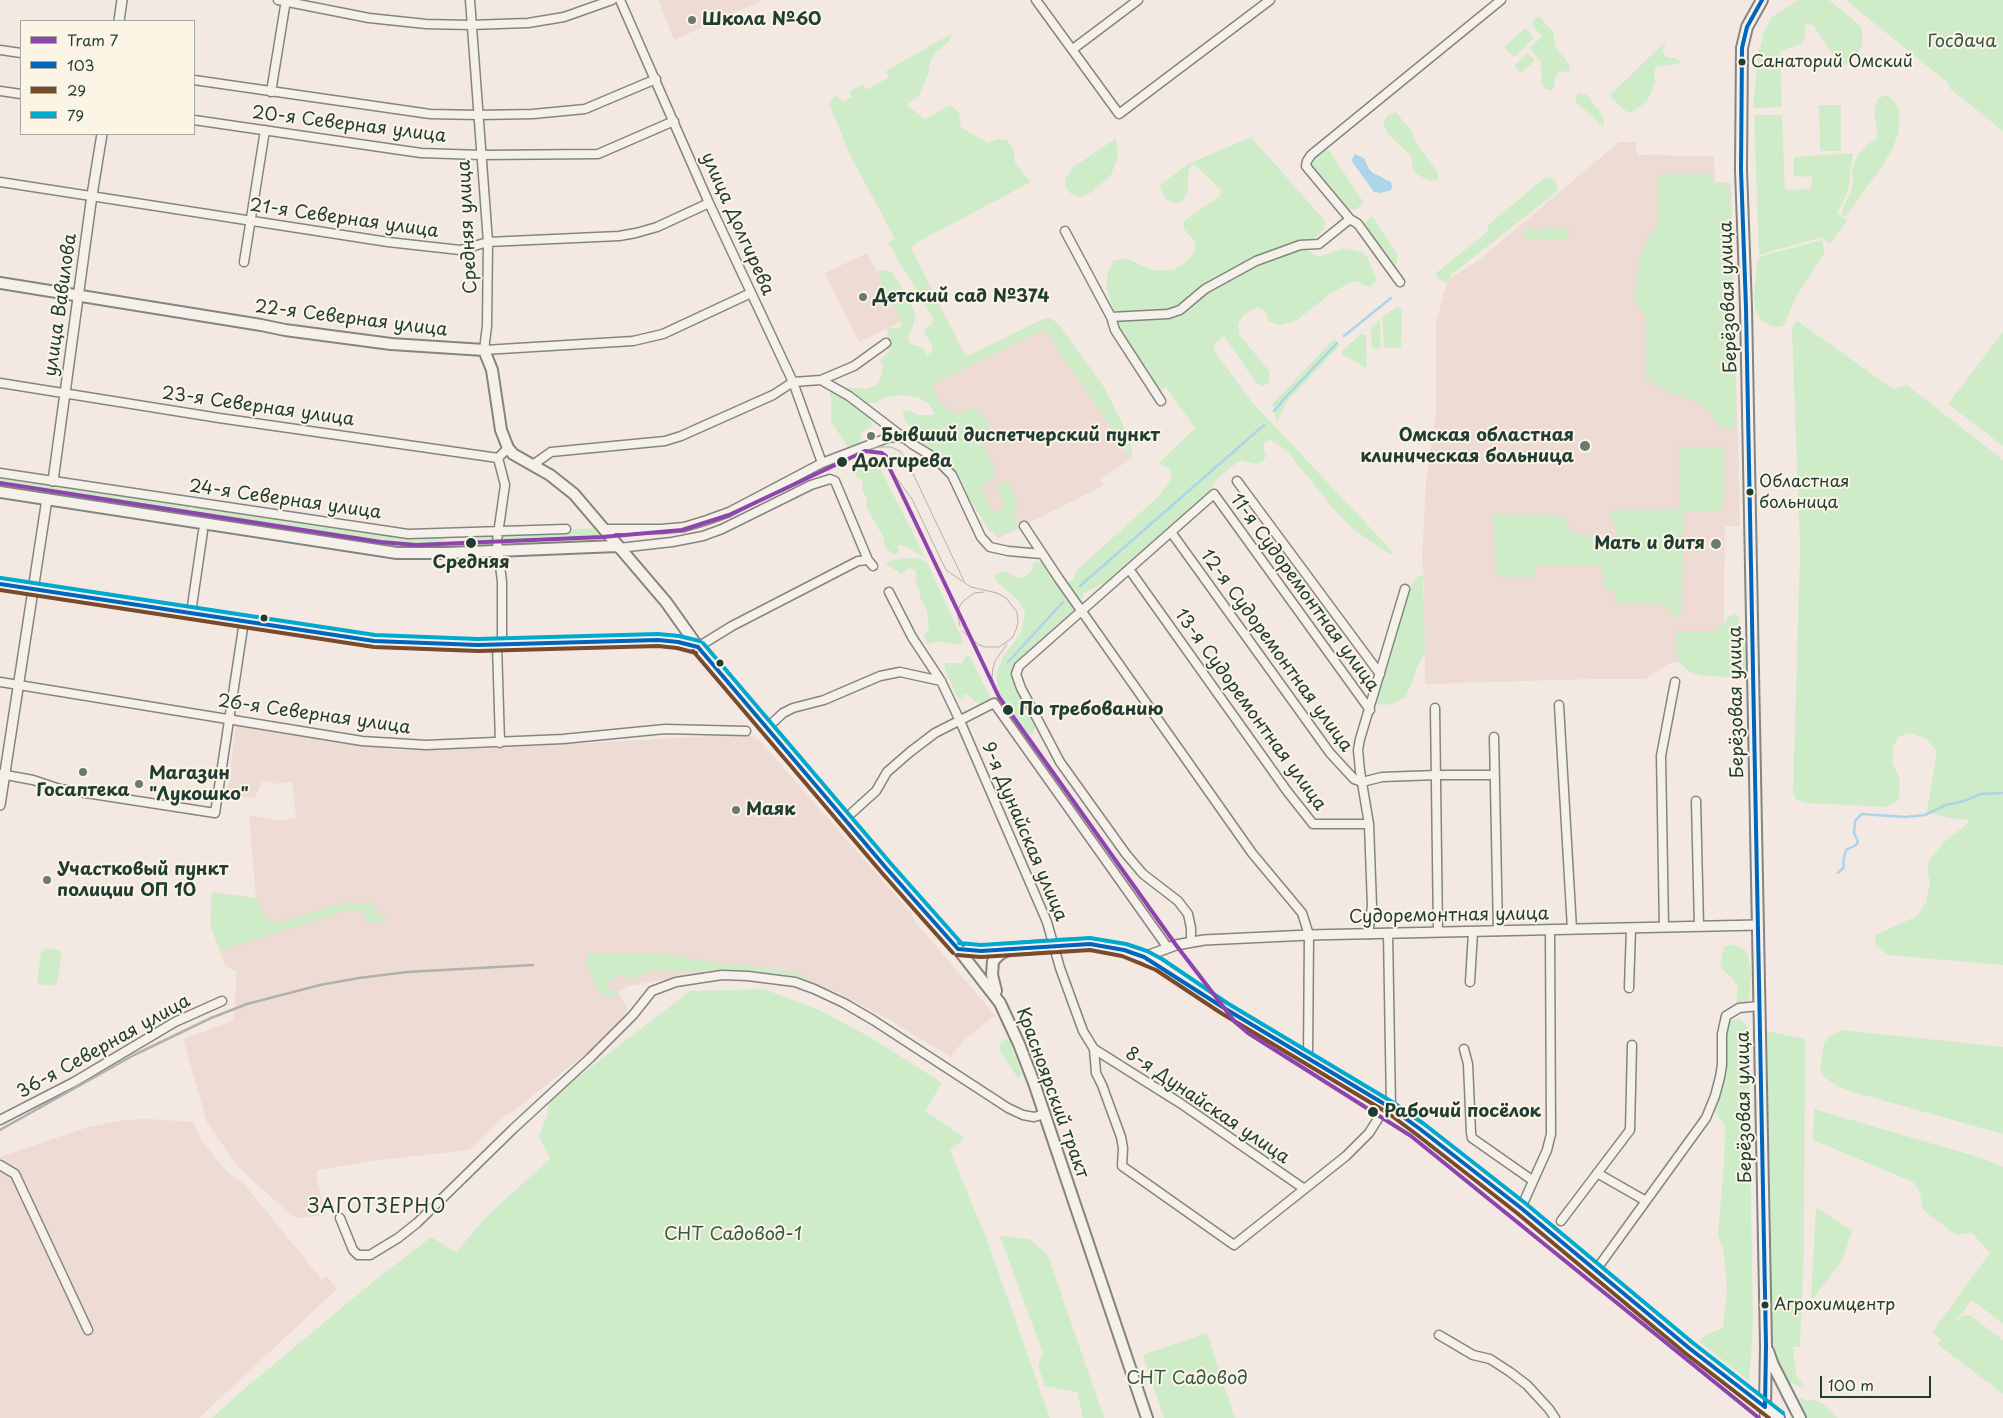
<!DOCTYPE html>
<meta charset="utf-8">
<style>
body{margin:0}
#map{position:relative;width:2003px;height:1418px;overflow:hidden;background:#f4e9e2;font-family:"Playpen Sans",sans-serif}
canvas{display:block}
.legend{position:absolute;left:20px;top:20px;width:175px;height:115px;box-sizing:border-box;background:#fcf5e5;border:1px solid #a4ab9e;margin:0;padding:6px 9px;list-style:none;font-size:15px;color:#1f3d34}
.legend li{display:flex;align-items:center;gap:10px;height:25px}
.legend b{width:25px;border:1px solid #a4ab9e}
.scale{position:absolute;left:1820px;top:1376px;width:111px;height:22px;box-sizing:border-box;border:2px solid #1f3d34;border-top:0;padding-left:6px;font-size:15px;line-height:18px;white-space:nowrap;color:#1f3d34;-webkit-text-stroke:4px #fcf5e5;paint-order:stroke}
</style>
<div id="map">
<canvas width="2003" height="1418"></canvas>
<ul class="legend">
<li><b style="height:6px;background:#8e44ad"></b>Tram 7</li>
<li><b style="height:6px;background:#0065bd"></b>103</li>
<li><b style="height:6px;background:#7a4b2a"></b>29</li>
<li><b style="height:6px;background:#00a9ce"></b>79</li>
</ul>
<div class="scale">100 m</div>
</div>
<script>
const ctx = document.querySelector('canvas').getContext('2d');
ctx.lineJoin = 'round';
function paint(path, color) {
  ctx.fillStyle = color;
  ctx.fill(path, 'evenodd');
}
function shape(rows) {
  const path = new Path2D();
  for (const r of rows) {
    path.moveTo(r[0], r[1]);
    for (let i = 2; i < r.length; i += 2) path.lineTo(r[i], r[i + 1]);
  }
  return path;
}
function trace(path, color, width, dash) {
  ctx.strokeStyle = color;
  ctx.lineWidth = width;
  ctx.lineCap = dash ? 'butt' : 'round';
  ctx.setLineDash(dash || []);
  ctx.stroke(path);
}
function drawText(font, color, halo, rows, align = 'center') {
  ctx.font = font + ' "Playpen Sans",sans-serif';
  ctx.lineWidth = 4;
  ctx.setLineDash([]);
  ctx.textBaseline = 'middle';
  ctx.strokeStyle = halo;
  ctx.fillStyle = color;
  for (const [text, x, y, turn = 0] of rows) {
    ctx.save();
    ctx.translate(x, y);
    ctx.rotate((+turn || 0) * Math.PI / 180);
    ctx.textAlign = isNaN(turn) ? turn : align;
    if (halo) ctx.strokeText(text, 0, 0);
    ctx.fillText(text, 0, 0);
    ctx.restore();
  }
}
paint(shape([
 [658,0,763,0,674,40],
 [1619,142,1637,142,1636,151,1639,155,1714,156,1715,182,1731,183,1740,526,1725,526,1723,665,1687,661,1670,663,1645,679,1592,679,1425,684,1424,583,1422,557,1426,482,1436,410,1436,321,1447,283,1452,277,1479,260],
 [867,253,901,322,859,342,825,273],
 [1044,329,1132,458,1101,479,1104,485,997,539,922,390],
 [236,726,397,750,477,749,749,734,761,742,911,913,916,923,995,1015,963,1041,951,1057,893,1022,839,993,803,980,725,971,691,975,629,986,618,992,628,1010,600,1042,511,1113,502,1117,469,1150,372,1161,317,1170,316,1177,326,1215,297,1218,291,1215,239,1168,207,1123,183,1039,233,1021,237,972,225,966,210,924,212,892,256,898,249,815,282,821,296,818,292,782,279,784,262,781,255,798,227,796],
 [149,1119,193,1122,201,1140,228,1173,245,1185,322,1280,327,1276,337,1289,199,1418,0,1418,0,1157,85,1128,123,1120]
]), '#eedbd3');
paint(shape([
 [1798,0,1829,0,1862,27,1862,46,1852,61,1841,67,1813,25,1805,24,1805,37,1801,44,1780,51,1782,107,1753,108,1759,47,1761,46,1763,34,1772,17],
 [1846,0,2003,0,2003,131,1950,89,1949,84],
 [1536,17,1540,17,1553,32,1555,46,1570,66,1569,71,1559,72,1555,78,1554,87,1551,90,1547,90,1542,84,1541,62,1529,48,1542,37,1532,24,1532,21],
 [1525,28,1534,38,1514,57,1504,47],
 [951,34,950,41,936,52,930,62,928,75,919,95,907,105,925,119,950,105,959,112,961,127,988,143,997,139,1007,140,1014,150,1015,163,1031,182,916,243,912,247,912,250,965,355,968,356,1043,319,1049,318,1058,323,1104,387,1130,439,1132,452,1132,458,1044,329,934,384,933,389,937,399,954,414,962,414,969,409,977,408,981,411,992,434,981,440,995,468,993,479,980,486,994,513,1006,506,996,485,1004,482,1009,484,1017,500,1014,517,1019,528,1000,535,990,532,968,496,959,475,924,446,903,418,903,411,909,410,919,415,935,415,929,404,919,398,901,395,882,398,876,403,865,403,864,411,870,418,872,426,860,433,862,439,859,444,848,447,831,422,831,398,829,390,836,386,865,389,875,386,880,380,883,367,880,360,889,352,887,329,900,327,901,322,876,271,887,270,893,273,910,302,915,313,914,324,908,337,910,344,922,347,927,355,931,352,933,347,925,334,925,328,931,325,933,318,888,243,895,239,849,153,829,103,837,94,842,102,852,97,849,91,863,84,866,90,889,77,886,71],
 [1664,43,1666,44,1663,50,1665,56,1677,59,1682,63,1656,67,1654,73,1655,83,1648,99,1642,105,1632,112,1627,112,1611,98,1611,94],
 [1528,53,1535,61,1521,73,1514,66],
 [1579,93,1586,94,1599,110,1604,120,1603,127,1575,101,1576,96],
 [1886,95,1894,100,1899,110,1899,131,1893,148,1881,168,1847,215,1841,216,1843,207,1851,192,1853,183,1852,170,1857,156,1867,145,1876,139,1877,130,1874,113,1877,99],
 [1819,105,1841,105,1841,151,1820,151],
 [1396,112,1413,133,1415,141,1438,172,1438,179,1430,181,1416,174,1412,167,1412,157,1387,133,1383,122,1387,116],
 [1754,115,1782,115,1785,190,1811,189,1812,177,1794,176,1794,157,1853,153,1848,191,1837,214,1847,220,1830,244,1822,237,1759,255],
 [1251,137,1325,221,1324,229,1311,241,1309,251,1318,257,1346,248,1362,252,1367,257,1376,277,1375,283,1369,287,1355,281,1346,285,1331,293,1296,321,1281,325,1269,322,1265,311,1258,307,1243,315,1238,324,1239,334,1269,371,1269,382,1264,386,1257,384,1224,336,1215,343,1213,347,1215,352,1252,402,1393,552,1390,554,1354,530,1336,512,1286,450,1271,440,1266,441,1263,444,1266,456,1262,462,1254,464,1241,460,1231,467,1215,481,1209,493,1204,499,1108,581,1084,593,1077,610,1016,671,1036,724,1032,735,1029,735,1000,694,996,679,998,669,1004,655,1021,633,1025,612,1016,598,997,582,995,576,1000,572,1006,571,1017,578,1024,577,1032,570,1033,563,1038,561,1043,563,1059,583,1066,584,1073,579,1078,569,1159,496,1170,481,1172,474,1170,469,1159,463,1195,428,1166,387,1157,392,1118,331,1116,324,1121,318,1112,308,1106,283,1109,269,1114,260,1127,259,1153,270,1173,270,1184,264,1196,250,1194,241,1184,229,1184,221,1220,196,1221,190,1195,165,1191,166,1188,172,1188,190,1183,201,1174,204,1166,199,1159,186,1188,164],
 [1116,138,1118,156,1111,175,1092,192,1081,197,1071,194,1065,186,1065,179,1072,168],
 [1329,150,1364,203,1356,209,1350,210,1344,208,1311,167,1314,159,1323,151],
 [1714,173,1714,183,1730,184,1736,428,1728,429,1720,427,1704,405,1665,391,1646,378,1646,324,1645,316,1638,306,1634,296,1640,257,1645,243,1659,222,1657,181,1659,176,1662,174],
 [1546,177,1555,180,1558,191,1452,274,1447,283,1437,278,1436,273,1487,232,1489,224],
 [1372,216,1397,254,1397,264,1394,266,1390,264,1364,228,1366,222],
 [1532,228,1539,231,1548,228,1564,228,1568,231,1569,236,1565,240,1528,240,1524,236,1526,230],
 [1822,240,1825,252,1796,297,1784,325,1779,327,1771,326,1762,321,1756,311,1754,298,1757,262,1762,256],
 [1398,306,1402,311,1401,348,1384,348,1382,317],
 [1380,319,1381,348,1372,349,1371,328],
 [1795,321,1799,322,1893,389,1907,385,2003,460,2003,965,1888,955,1876,945,1875,935,1917,916,1926,903,1930,882,1927,872,1930,859,1943,843,1967,824,1969,820,1950,818,1927,812,1937,751,1926,739,1909,733,1898,737,1893,747,1893,763,1900,780,1899,799,1886,807,1806,803,1796,800,1793,792,1800,551,1792,330],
 [2003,332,2003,446,1948,404],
 [1361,334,1366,335,1367,365,1365,368,1342,354,1342,351],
 [1334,339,1339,346,1288,400,1277,421,1272,404],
 [1679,447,1718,447,1725,450,1724,502,1723,509,1713,512,1685,511,1683,514,1682,613,1679,615,1669,614,1668,605,1616,603,1614,591,1604,588,1601,567,1594,565,1540,565,1536,568,1534,575,1531,577,1499,577,1495,572,1494,514,1564,515,1570,531,1603,540,1615,537,1617,526,1610,520,1609,513,1612,510,1677,509,1679,508],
 [873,461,878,464,925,557,902,545,897,545,899,552,894,555,884,546,884,540,881,533,866,507,867,498,862,490,863,481,857,477,854,472,859,465],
 [0,477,190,506,188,519,0,489],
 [195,505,444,535,444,549,403,549,193,517],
 [593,528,600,535,600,540,598,542,505,546,500,538,502,535],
 [491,534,494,536,494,544,492,547,450,550,450,543,473,542,473,537,450,538,450,535],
 [903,558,918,558,927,562,963,641,961,644,957,645,939,641,927,644,924,635,929,630,927,611,920,597,918,586,914,581,917,577,915,570,909,568,901,574,885,563],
 [1423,575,1425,653,1416,669,1413,680,1406,696,1398,702,1386,705,1376,704,1403,604,1412,584,1417,577],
 [1734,614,1739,618,1740,636,1747,650,1749,668,1741,674,1728,677,1704,676,1690,672,1682,665,1677,657,1675,632,1717,631,1728,617],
 [966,656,970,656,991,699,990,703,982,706,967,695,963,694,964,698,961,700,957,697,945,669,944,663,962,663],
 [212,892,256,898,267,921,277,923,345,902,358,904,372,901,379,916,385,913,387,918,377,923,367,922,361,911,349,910,220,951,210,924],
 [1733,944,1743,949,1748,955,1751,972,1749,1000,1748,1004,1744,1006,1736,1003,1738,988,1736,984,1732,978,1720,967,1724,947],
 [45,948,59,950,62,955,57,983,53,986,39,984,37,980,41,952],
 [588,953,662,953,718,963,769,968,810,976,806,978,725,969,691,972,658,972,657,969,648,971,648,974,626,979,623,974,607,983,612,994,618,991,620,994,611,998,603,995,596,985,587,966],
 [764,989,821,1011,870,1037,942,1083,925,1111,965,1138,950,1150,987,1240,1050,1418,212,1418,243,1390,369,1285,431,1237,456,1252,488,1215,550,1159,539,1136,548,1113,548,1100,690,991],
 [1740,1019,1747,1026,1749,1074,1753,1326,1749,1381,1700,1342,1705,1335,1723,1328,1727,1290,1724,1253,1718,1234,1724,1165,1725,1126,1713,1109,1722,1046,1726,1031,1730,1021],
 [1842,1030,2003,1047,2003,1134,1853,1092,1839,1087,1825,1078,1820,1071,1824,1043,1829,1037],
 [1767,1031,1805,1039,1804,1250,1800,1347,1793,1347,1796,1375,1803,1384,1803,1387,1800,1387,1784,1380,1770,1349],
 [1006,1039,1009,1040,1022,1075,1020,1078,1017,1077,1000,1051,1000,1044],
 [1814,1109,1985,1159,2003,1167,2003,1324,1972,1300,1950,1328,1962,1315,1971,1316,2003,1340,2003,1394,1937,1344,1941,1340,1932,1332,1990,1253,1972,1233,1956,1235,1923,1210,1920,1192,1913,1182,1813,1140],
 [1816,1207,1852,1231,1842,1261,1814,1298,1811,1298],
 [1000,1236,1029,1239,1048,1255,1104,1418,1083,1418,1077,1392,1045,1386,1038,1365,1043,1354],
 [1207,1333,1235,1418,1164,1418,1143,1355],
 [1801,1398,1808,1401,1813,1399,1823,1404,1838,1418,1804,1418,1798,1403,1798,1400]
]), '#cfecc9');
paint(shape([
 [1355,154,1364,158,1369,169,1373,173,1391,182,1392,187,1391,190,1380,193,1374,192,1353,163,1352,159]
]), '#acd4ea');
trace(shape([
 [1344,336,1391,298],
 [1274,411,1284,399,1337,343],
 [1080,586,1264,425],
 [1008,662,1063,602],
 [1838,873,1844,867,1843,862,1846,850,1856,845,1858,842,1854,833,1855,821,1862,814,1905,817,1925,815,1946,805,1964,801,1981,794,2003,793]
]), '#acd4ea', 2.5);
const minor = shape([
 [278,0,369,18,426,24,470,25,528,23,564,17,612,0],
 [470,0,488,242,487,326,484,350,633,341,663,334,751,293],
 [620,0,709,203,793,382,822,463],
 [1036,0,1119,114,1270,0],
 [1073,49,1138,0],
 [0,50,21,53],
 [194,80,430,114,478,115,533,114,585,109,656,79],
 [0,91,21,94],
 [271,92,286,0],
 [194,120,421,153,481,155,598,154,674,121],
 [0,182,388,242,460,250,488,242,619,236,636,233,657,227,709,203],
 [1065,231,1111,317,1115,330,1161,401],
 [244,262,265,130],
 [1400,282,1358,224,1350,219,1310,171,1306,166,1307,161,1311,155,1501,0],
 [1111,317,1168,314,1180,310,1205,289,1256,261,1300,245,1319,244,1350,219],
 [821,380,849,396,912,444,935,458,952,475,981,537,990,547,1008,551,1042,554],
 [0,383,219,418,498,458,508,448],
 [498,458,505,485,497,541,502,582,502,645],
 [534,464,551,452,665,441,681,436,773,395,793,382,821,380,854,366,886,343],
 [0,473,408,534,566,529],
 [1237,481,1380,674],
 [1024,526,1059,579,1252,853,1302,913,1309,935,1308,1058],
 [604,529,661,529,684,527,707,520,729,512,822,463,890,437,905,438],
 [1171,532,1330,753,1354,779,1362,782,1382,777,1437,775,1494,775],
 [619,548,672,542,703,536,722,529,811,485,830,479,835,481,868,560,873,566],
 [1129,569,1287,791,1313,824,1369,824],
 [889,592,912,637,941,681,960,721,1047,922,1060,968,1083,1031,1094,1049,1096,1073,1102,1085,1121,1137,1123,1148,1122,1166,1234,1245,1346,1156,1369,1133,1386,1106],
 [191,613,203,531],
 [497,645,500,743],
 [698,647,732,626,858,561,868,560],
 [0,682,362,741,426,745,563,739,665,729,746,731],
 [1559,705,1572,929],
 [1435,708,1438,932],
 [767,728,783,713,793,708,824,700,880,676,900,672,941,681],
 [1494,737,1498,931],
 [0,774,33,780,60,789,215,813,244,621],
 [1696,801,1699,926],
 [845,819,876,791,887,772,910,752,935,733,994,703,1168,948],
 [1664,927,1661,756,1675,682],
 [1388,933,1391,1108],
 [1368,934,1372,906,1369,824,1360,771,1358,750,1360,739,1405,589],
 [1191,941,1191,928,1188,914,1178,901,1143,874,1126,854,1060,762,1021,688,1016,674,1019,666,1214,494,1370,710],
 [1470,982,1473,932],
 [1629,988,1631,928],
 [1094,1049,1180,1103,1303,1188],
 [1464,1049,1468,1064,1471,1133,1472,1138,1532,1180],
 [0,1120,74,1082,175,1022,222,1001],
 [0,1165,15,1174,88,1330],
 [1597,1173,1646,1201],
 [1521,1208,1547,1150,1551,1134,1550,930],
 [340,1218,353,1250,358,1255,370,1255,398,1238,417,1223,513,1129,590,1058,633,1015,652,991,676,982,722,975,748,976,795,982,814,989,844,1003,873,1020,1008,1108,1023,1115,1034,1117,1045,1114],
 [1561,1221,1630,1130,1632,1045],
 [1596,1270,1706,1118,1715,1096,1720,1077,1722,1065,1722,1034,1726,1016,1739,1008,1759,1006],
 [1439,1335,1473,1355,1490,1359,1510,1372,1527,1385,1549,1409,1555,1418]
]);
const tertiary = shape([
 [119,21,122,0],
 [53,481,92,195,102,134],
 [0,805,47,499],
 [1144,957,1176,945,1204,940,1309,935,1758,925],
 [1765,1418,1765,1407]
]);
const secondary = shape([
 [1762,0,1747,27,1742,48,1741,170,1746,308,1766,1345,1765,1407],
 [0,283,261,325,285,330,391,344,484,350,492,370,501,430,508,448,513,454,550,475,574,494,666,602,698,647,726,680,887,869,958,949,1000,1003,1019,1044,1034,1083,1147,1418],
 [0,492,397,553,447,553,617,546],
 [0,584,374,641,478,645,658,640,678,642,698,647],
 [958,949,981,951,1054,945,1090,944,1124,950,1144,957,1159,965,1224,1008,1391,1108,1420,1129,1521,1208,1689,1348,1779,1418],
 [996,991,992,975,993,961,1000,954,1006,951],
 [1768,1351,1773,1365,1800,1418]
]);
trace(minor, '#848580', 11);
trace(tertiary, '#848580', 12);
trace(secondary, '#848580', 14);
trace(minor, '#f5f1ea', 8);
trace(tertiary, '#f5f1ea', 9);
trace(secondary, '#f5f1ea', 10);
trace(shape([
 [865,451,878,447,891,447,900,451,906,459,964,581],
 [890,469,912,499,946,570,971,587,997,593,1006,598,1017,612,1018,622,1016,630,1012,638,999,647,985,647,979,645,962,631],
 [960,626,957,612,962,602,974,593,984,592],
 [996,692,992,677,993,668,995,661,1007,644]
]), '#b0b1ac', 1);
trace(shape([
 [0,1130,134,1055,211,1018,247,1004,320,985,359,978,407,972,533,965]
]), '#b0b1ac', 2.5);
trace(shape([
 [1762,0,1747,27,1742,48,1741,170,1746,308,1766,1345,1765,1407],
 [0,584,374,641,478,645,658,640,678,642,698,647],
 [698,647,887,869,958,949],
 [958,949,981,951,1090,944,1124,950,1144,957,1224,1008,1391,1108,1420,1129,1521,1208,1689,1348,1765,1407]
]), '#0065bd', 4);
trace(shape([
 [0,590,374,647,478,651,658,646,677,648,696,653],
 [693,651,882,873,953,953],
 [957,955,981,957,1090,950,1122,956,1156,970,1221,1013,1388,1113,1416,1134,1517,1213,1685,1353,1769,1418]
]), '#7a4b2a', 4);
trace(shape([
 [1,578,375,635,478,639,658,634,679,636,700,641],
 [703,643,892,865,963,945],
 [959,943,981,945,1090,938,1126,944,1147,951,1162,959,1227,1003,1394,1103,1424,1124,1525,1203,1693,1343,1783,1413]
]), '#00a9ce', 4);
trace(shape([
 [0,483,381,542,416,545,602,537,682,530,729,515,865,451,882,453,886,456,890,469,999,697,1176,945,1235,1022,1248,1033,1411,1136,1759,1418]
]), '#8e44ad', 4);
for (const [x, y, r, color] of [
 [692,20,5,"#6a7971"],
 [1742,62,4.5,"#1f3d34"],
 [863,297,5,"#6a7971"],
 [871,436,5,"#6a7971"],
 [1585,446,6,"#6a7971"],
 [842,462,6,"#1f3d34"],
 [1750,492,4.5,"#1f3d34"],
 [471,543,6,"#1f3d34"],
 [1716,544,6,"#6a7971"],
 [264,618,4.5,"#1f3d34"],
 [720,663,4.5,"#1f3d34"],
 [1008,710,6,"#1f3d34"],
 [83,772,5,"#6a7971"],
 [139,784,5,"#6a7971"],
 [736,810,5,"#6a7971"],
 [47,880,5,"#6a7971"],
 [1373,1112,6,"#1f3d34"],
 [1765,1305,4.5,"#1f3d34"]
]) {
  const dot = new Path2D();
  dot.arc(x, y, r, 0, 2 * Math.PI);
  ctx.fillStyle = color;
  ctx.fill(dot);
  trace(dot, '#fcf5e5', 2);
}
drawText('17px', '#1f3d34', '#fcf5e5', [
 ["Санаторий Омский",1751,62],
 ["Областная",1759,482],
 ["больница",1759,503],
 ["Агрохимцентр",1774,1305]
], 'left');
drawText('bold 18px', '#1f3d34', '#fcf5e5', [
 ["Школа №60",702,20],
 ["Детский сад №374",873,297],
 ["Бывший диспетчерский пункт",881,436],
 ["Омская областная",1574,436,"right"],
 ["клиническая больница",1574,457,"right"],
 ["Мать и дитя",1705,544,"right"],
 ["Магазин",149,774],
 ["\"Лукошко\"",149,795],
 ["Госаптека",83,791,"center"],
 ["Маяк",746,810],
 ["Участковый пункт",57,870],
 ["полиции ОП 10",57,891]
], 'left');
drawText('18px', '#355847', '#fcf5e5', [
 ["Госдача",1962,42],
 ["СНТ Садовод-1",733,1235],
 ["СНТ Садовод",1187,1379]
]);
drawText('18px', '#1f3d34', '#fcf5e5', [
 ["20-я Северная улица",349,125,7],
 ["21-я Северная улица",344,219,8],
 ["улица Долгирева",737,224,66],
 ["Средняя улица",468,227,-93],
 ["Берёзовая улица",1729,297,-92],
 ["улица Вавилова",61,305,-82],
 ["22-я Северная улица",351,319,7],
 ["23-я Северная улица",258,407,8],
 ["24-я Северная улица",285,500,8],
 ["11-я Судоремонтная улица",1304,593,54],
 ["12-я Судоремонтная улица",1276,651,54],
 ["Берёзовая улица",1737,702,-91],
 ["13-я Судоремонтная улица",1250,710,54],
 ["26-я Северная улица",314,715,8],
 ["9-я Дунайская улица",1024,832,67],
 ["Судоремонтная улица",1449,916,-1],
 ["36-я Северная улица",104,1047,-29],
 ["Красноярский тракт",1052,1093,70],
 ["8-я Дунайская улица",1207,1106,34],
 ["Берёзовая улица",1745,1107,-91]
]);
drawText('bold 18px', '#1f3d34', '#fcf5e5', [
 ["Долгирева",853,462],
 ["Средняя",471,563,"center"],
 ["По требованию",1019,710],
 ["Рабочий посёлок",1384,1112]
], 'left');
ctx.letterSpacing = '1px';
drawText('19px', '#1f3d34', '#fcf5e5', [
 ["ЗАГОТЗЕРНО",377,1208]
]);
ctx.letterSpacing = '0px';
</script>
